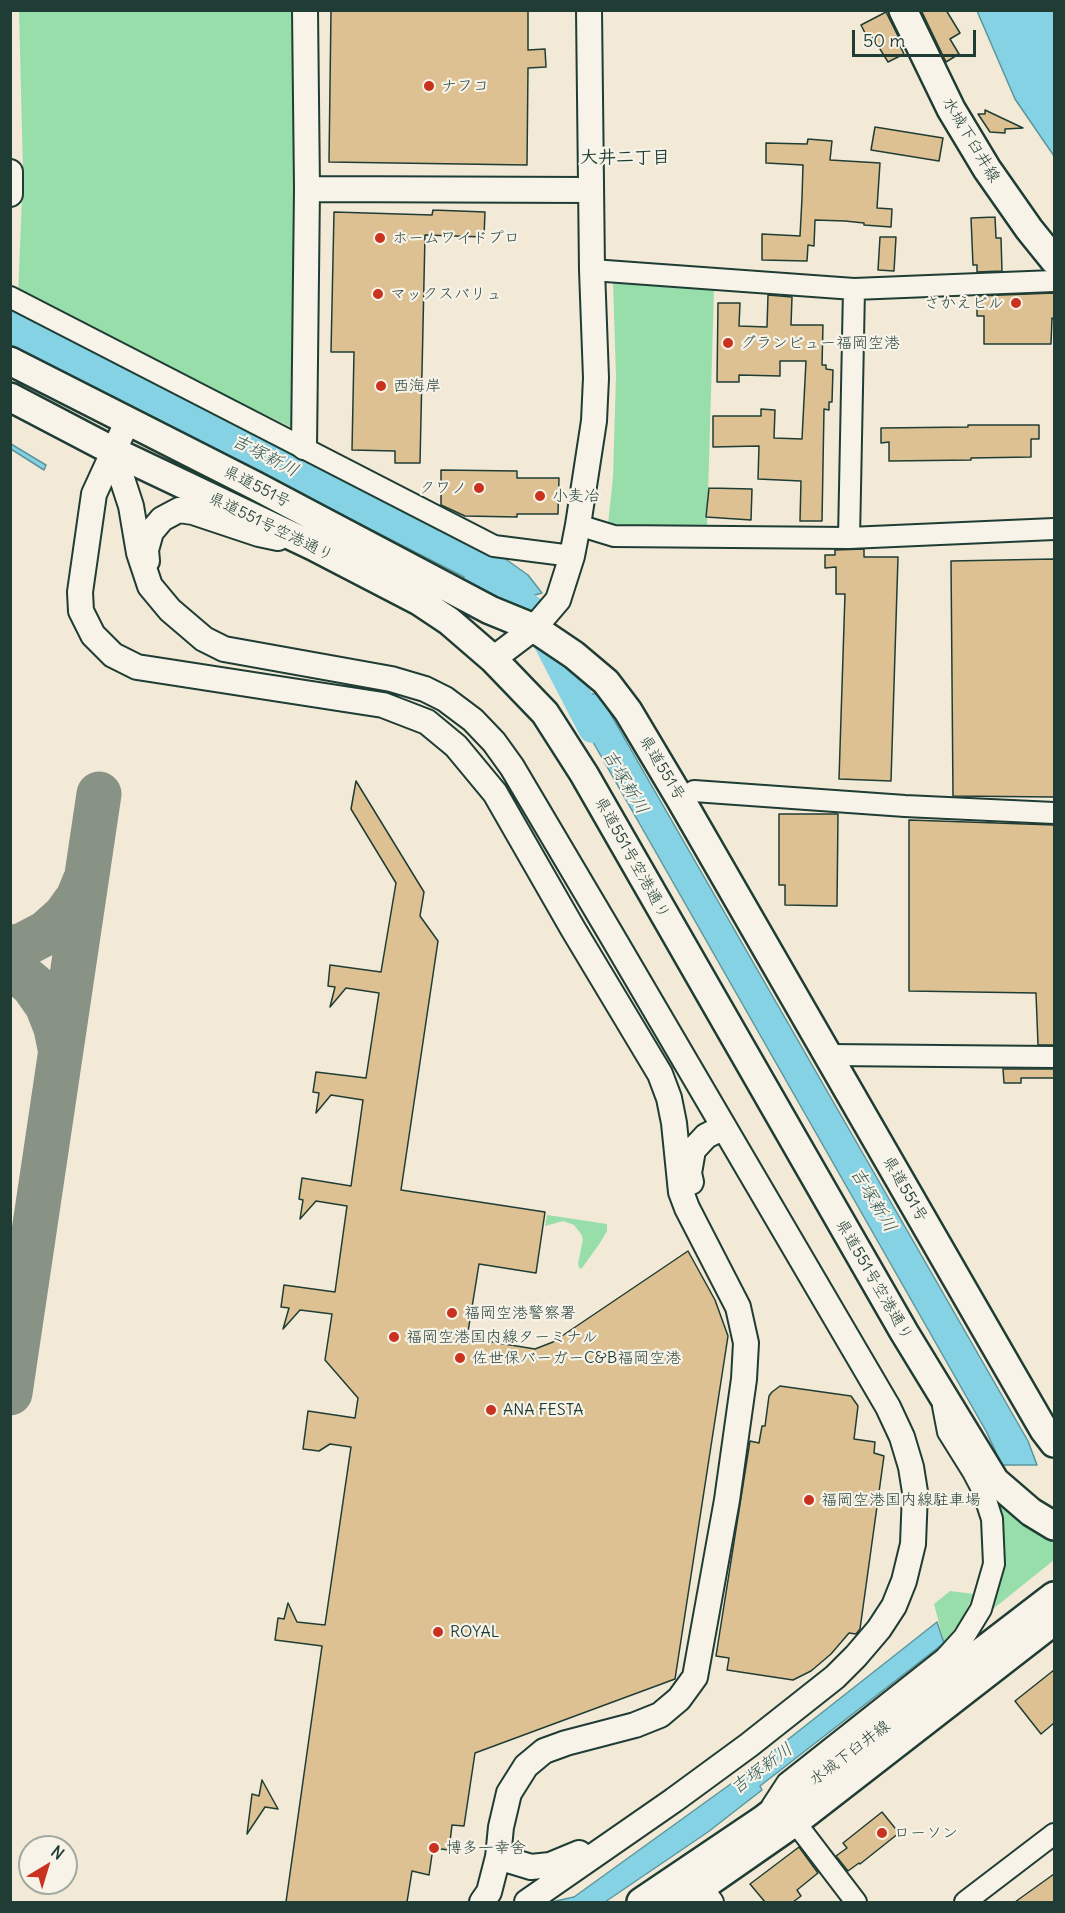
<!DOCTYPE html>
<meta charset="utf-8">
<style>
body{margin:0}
#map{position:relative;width:1065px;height:1913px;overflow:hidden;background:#f2e9d7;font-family:Delius,sans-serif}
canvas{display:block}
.frame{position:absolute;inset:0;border:12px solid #1f3d34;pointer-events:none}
.north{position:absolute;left:18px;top:1835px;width:60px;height:60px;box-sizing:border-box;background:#f7f3e8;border:2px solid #a1aaa0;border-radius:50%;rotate:38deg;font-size:16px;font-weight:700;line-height:24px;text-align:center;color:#1f3d34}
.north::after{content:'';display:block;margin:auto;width:21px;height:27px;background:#c8321e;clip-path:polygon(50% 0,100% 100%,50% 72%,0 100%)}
.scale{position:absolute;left:852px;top:30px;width:124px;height:27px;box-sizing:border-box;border:3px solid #1f3d34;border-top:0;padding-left:8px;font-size:18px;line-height:21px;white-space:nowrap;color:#1f3d34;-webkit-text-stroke:4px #f7f3e8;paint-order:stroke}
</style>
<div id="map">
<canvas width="1065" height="1913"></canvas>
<div class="frame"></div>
<div class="north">N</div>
<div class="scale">50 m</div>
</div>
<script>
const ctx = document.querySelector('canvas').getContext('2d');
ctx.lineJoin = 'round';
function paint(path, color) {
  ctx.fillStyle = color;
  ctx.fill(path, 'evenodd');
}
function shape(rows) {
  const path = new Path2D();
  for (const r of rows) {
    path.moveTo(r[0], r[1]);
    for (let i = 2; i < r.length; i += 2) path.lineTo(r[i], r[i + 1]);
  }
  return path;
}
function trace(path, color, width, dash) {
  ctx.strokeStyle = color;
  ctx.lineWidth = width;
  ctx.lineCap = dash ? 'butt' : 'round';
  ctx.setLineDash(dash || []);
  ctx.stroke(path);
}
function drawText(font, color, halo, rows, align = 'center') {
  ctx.font = font + ' Delius,"Klee One",sans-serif';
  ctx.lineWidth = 4.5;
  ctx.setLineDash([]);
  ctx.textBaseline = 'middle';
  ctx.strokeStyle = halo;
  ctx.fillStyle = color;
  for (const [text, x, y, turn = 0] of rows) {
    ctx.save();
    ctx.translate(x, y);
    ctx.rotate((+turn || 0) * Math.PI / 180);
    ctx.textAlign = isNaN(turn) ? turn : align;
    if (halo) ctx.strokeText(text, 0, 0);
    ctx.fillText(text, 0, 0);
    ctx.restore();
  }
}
paint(shape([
 [19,11,296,11,298,179,291,427,18,296,23,172],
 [613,282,714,289,707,529,608,524,613,477,616,376],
 [547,1215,607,1224,607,1231,600,1243,582,1268,580,1269,578,1264,583,1239,581,1234,574,1225,563,1221,545,1226],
 [991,1494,1054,1538,1054,1560,993,1609,988,1607],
 [950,1591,974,1594,961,1621,944,1642,934,1604]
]), '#98deab');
const water = shape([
 [977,11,1054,11,1054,156,1015,99,977,11],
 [11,304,504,558,528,575,542,593,503,604,502,601,490,591,463,580,464,577,11,346,11,304],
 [11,444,46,465,44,470,11,449,11,444],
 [565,693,599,694,1028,1441,1037,1465,1002,1465,986,1431,565,693],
 [937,1622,944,1643,760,1786,762,1790,708,1832,605,1902,551,1902,574,1897,739,1778,937,1622]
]);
paint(water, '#84d2e3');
trace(water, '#5c969d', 1.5);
trace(shape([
 [483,577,533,612,593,728]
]), '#84d2e3', 30);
trace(shape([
 [10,948,23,945,46,933,65,916,78,898,84,883],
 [10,966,33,985,47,1005,56,1028,60,1048],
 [10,1393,99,794]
]), '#889386', 45);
const building = shape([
 [331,10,528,10,528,50,545,49,546,67,528,68,527,165,329,162,331,10],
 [921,10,946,10,960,33,950,39,959,54,946,62,921,10],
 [886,12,898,36,896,38,904,54,888,62,872,36,868,39,861,25,886,12],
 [985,110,1023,128,1005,129,1005,133,990,132,978,114,985,114,985,110],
 [875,127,943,138,939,161,871,150,875,127],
 [808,139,832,141,830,160,880,163,877,208,892,209,891,227,864,225,864,223,845,221,815,220,814,246,808,245,807,261,762,260,762,234,800,236,802,198,803,165,766,163,766,143,807,144,808,139],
 [433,210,485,212,484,237,425,235,420,463,395,463,395,451,352,450,354,352,331,352,334,212,432,215,433,210],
 [995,217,996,238,1001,238,1002,271,977,272,977,265,973,265,971,218,995,217],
 [880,237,896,237,894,271,878,270,880,237],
 [1054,293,1054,319,1052,318,1051,344,984,344,984,316,977,316,977,296,1054,293],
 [768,295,792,297,791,325,823,325,822,365,826,365,826,369,833,370,832,402,829,402,829,410,824,409,822,521,800,521,801,481,758,479,759,446,713,447,713,416,761,416,761,409,775,410,774,438,802,439,806,361,780,361,780,376,739,375,739,382,717,382,718,303,740,303,739,326,767,327,768,295],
 [968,425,1039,425,1039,439,1031,439,1031,457,971,458,971,460,889,461,889,442,881,443,881,428,968,427,968,425],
 [441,470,517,471,517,478,559,478,558,514,517,514,517,517,465,516,441,505,441,470],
 [709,488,752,489,751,520,706,517,709,488],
 [864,549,864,557,898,557,891,781,839,779,845,594,836,594,836,567,825,568,825,555,835,555,835,550,864,549],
 [1054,559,1054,797,953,796,951,561,1054,559],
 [356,781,424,892,420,916,438,941,401,1190,545,1212,536,1273,479,1264,467,1338,535,1349,553,1342,688,1251,715,1300,728,1336,675,1679,475,1753,464,1826,452,1825,449,1850,433,1848,429,1875,412,1871,407,1902,286,1902,322,1646,275,1640,278,1618,284,1619,288,1603,297,1622,325,1625,351,1447,330,1444,319,1451,303,1449,308,1411,355,1418,358,1398,325,1360,332,1314,300,1310,283,1329,289,1308,281,1307,284,1285,335,1292,347,1206,316,1201,300,1219,303,1200,299,1199,302,1178,351,1186,363,1100,331,1095,316,1113,319,1093,313,1092,316,1072,366,1078,379,993,346,988,330,1007,335,987,328,986,330,965,381,972,396,883,351,809,356,781],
 [779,814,838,814,837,906,785,905,785,885,779,885,779,814],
 [909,820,1054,825,1054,1045,1038,1045,1036,993,909,991,909,820],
 [1003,1069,1054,1069,1054,1078,1021,1078,1021,1083,1004,1083,1003,1069],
 [780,1386,851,1396,858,1406,854,1439,875,1442,874,1453,884,1456,860,1629,856,1634,849,1633,831,1654,811,1671,793,1680,727,1670,729,1658,716,1656,750,1441,759,1443,762,1426,765,1426,769,1396,772,1392,780,1386],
 [1054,1670,1054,1723,1041,1734,1015,1701,1054,1670],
 [262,1780,278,1809,265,1807,247,1834,252,1794,259,1796,262,1780],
 [882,1812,899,1833,860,1864,859,1863,848,1871,836,1856,847,1848,843,1843,882,1812],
 [799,1847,818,1873,797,1890,801,1896,793,1902,765,1902,750,1884,799,1847],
 [1054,1874,1054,1902,1015,1902,1054,1874]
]);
paint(building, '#ddc192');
trace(building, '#1f3d34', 1.5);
const minor = shape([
 [592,270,854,289,1054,281],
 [10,297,494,546,572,556],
 [578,525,614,536,849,538,1054,529],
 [849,538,854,289],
 [681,800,694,791,905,806,1054,813],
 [829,1055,1054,1057],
 [772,1806,787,1783,945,1658,964,1637,981,1609,994,1564,992,1519,983,1491,973,1472,948,1432,943,1406],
 [795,1822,856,1902],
 [702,1887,713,1902],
 [965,1902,1054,1834]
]);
const tertiary = shape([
 [10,172,10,194],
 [307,189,591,190],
 [128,420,94,494,80,592,81,611,93,635,113,655,137,667,383,705,427,722,456,746,495,793,573,929,660,1074,669,1098,674,1123,681,1192,687,1208,738,1307,746,1343,744,1379,727,1500,695,1677,679,1699,660,1715,635,1725,566,1743,544,1751,526,1766,509,1793,501,1827,498,1857,489,1892,482,1902],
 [304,447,307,189,305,10],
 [113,451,131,506,139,553,150,586,170,610,204,639,224,649,391,679,425,689,445,699,473,720,494,742,512,767,612,936,888,1407,902,1437,911,1467,915,1492,913,1544,904,1581,894,1606,879,1629,856,1656,835,1677,749,1745,674,1800,527,1902],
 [147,561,146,550,151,532,162,519,179,510,193,512,259,534,278,538],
 [493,659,534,628,558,600,572,556,578,525,594,421,596,378,592,270,589,10],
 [691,1182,689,1173,693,1150,706,1136,724,1127],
 [498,1857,531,1867,550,1865,579,1853]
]);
const secondary = shape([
 [903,10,951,109,987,169,1029,229,1054,260],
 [10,361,256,486,490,610,534,628,574,655,606,682,628,711,681,800,1011,1373,1044,1430,1054,1443],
 [10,397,113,451,313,546,419,601,449,621,493,659,545,713,584,774,904,1332,995,1481,1031,1512,1054,1526],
 [641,1902,764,1819,1054,1596],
 [680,1902,795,1822,1054,1621]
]);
trace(minor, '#1f3d34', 24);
trace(tertiary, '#1f3d34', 28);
trace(secondary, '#1f3d34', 32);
trace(minor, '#f7f3e8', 20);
trace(tertiary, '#f7f3e8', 24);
trace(secondary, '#f7f3e8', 27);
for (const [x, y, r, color] of [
 [429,86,6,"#c8321e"],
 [380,238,6,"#c8321e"],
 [378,294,6,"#c8321e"],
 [1016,303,6,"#c8321e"],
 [728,343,6,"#c8321e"],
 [381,386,6,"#c8321e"],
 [479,488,6,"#c8321e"],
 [540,496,6,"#c8321e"],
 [452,1313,6,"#c8321e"],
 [394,1337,6,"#c8321e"],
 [460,1358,6,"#c8321e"],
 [491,1410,6,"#c8321e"],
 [809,1500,6,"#c8321e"],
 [438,1632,6,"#c8321e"],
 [882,1833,6,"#c8321e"],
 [434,1848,6,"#c8321e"]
]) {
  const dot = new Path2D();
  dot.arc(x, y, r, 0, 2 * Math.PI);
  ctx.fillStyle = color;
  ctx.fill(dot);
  trace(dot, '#f7f3e8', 2);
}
drawText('16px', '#1f3d34', '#f7f3e8', [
 ["ナフコ",441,86],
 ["ホームワイドプロ",392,238],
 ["マックスバリュ",390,294],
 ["さかえビル",1004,303,"right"],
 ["グランビュー福岡空港",740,343],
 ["西海岸",393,386],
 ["クワノ",467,488,"right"],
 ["小麦冶",552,496],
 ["福岡空港警察署",464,1313],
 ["福岡空港国内線ターミナル",406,1337],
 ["佐世保バーガーC&B福岡空港",472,1358],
 ["ANA FESTA",503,1410],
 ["福岡空港国内線駐車場",821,1500],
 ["ROYAL",450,1632],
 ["ローソン",894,1833],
 ["博多一幸舍",446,1848]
], 'left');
drawText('16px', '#1f3d34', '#f7f3e8', [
 ["水城下臼井線",971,140,59],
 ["県道551号",257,487,27],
 ["県道551号空港通り",271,527,26],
 ["県道551号",662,768,59],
 ["県道551号空港通り",632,858,61],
 ["県道551号",905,1189,60],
 ["県道551号空港通り",874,1280,60],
 ["水城下臼井線",850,1753,-37]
]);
drawText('bold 18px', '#1f3d34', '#f7f3e8', [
 ["大井二丁目",625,158]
]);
drawText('italic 18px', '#335b57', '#f7f3e8', [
 ["吉塚新川",265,456,27],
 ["吉塚新川",625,782,59],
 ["吉塚新川",873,1200,59],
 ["吉塚新川",762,1769,-37]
]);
</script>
